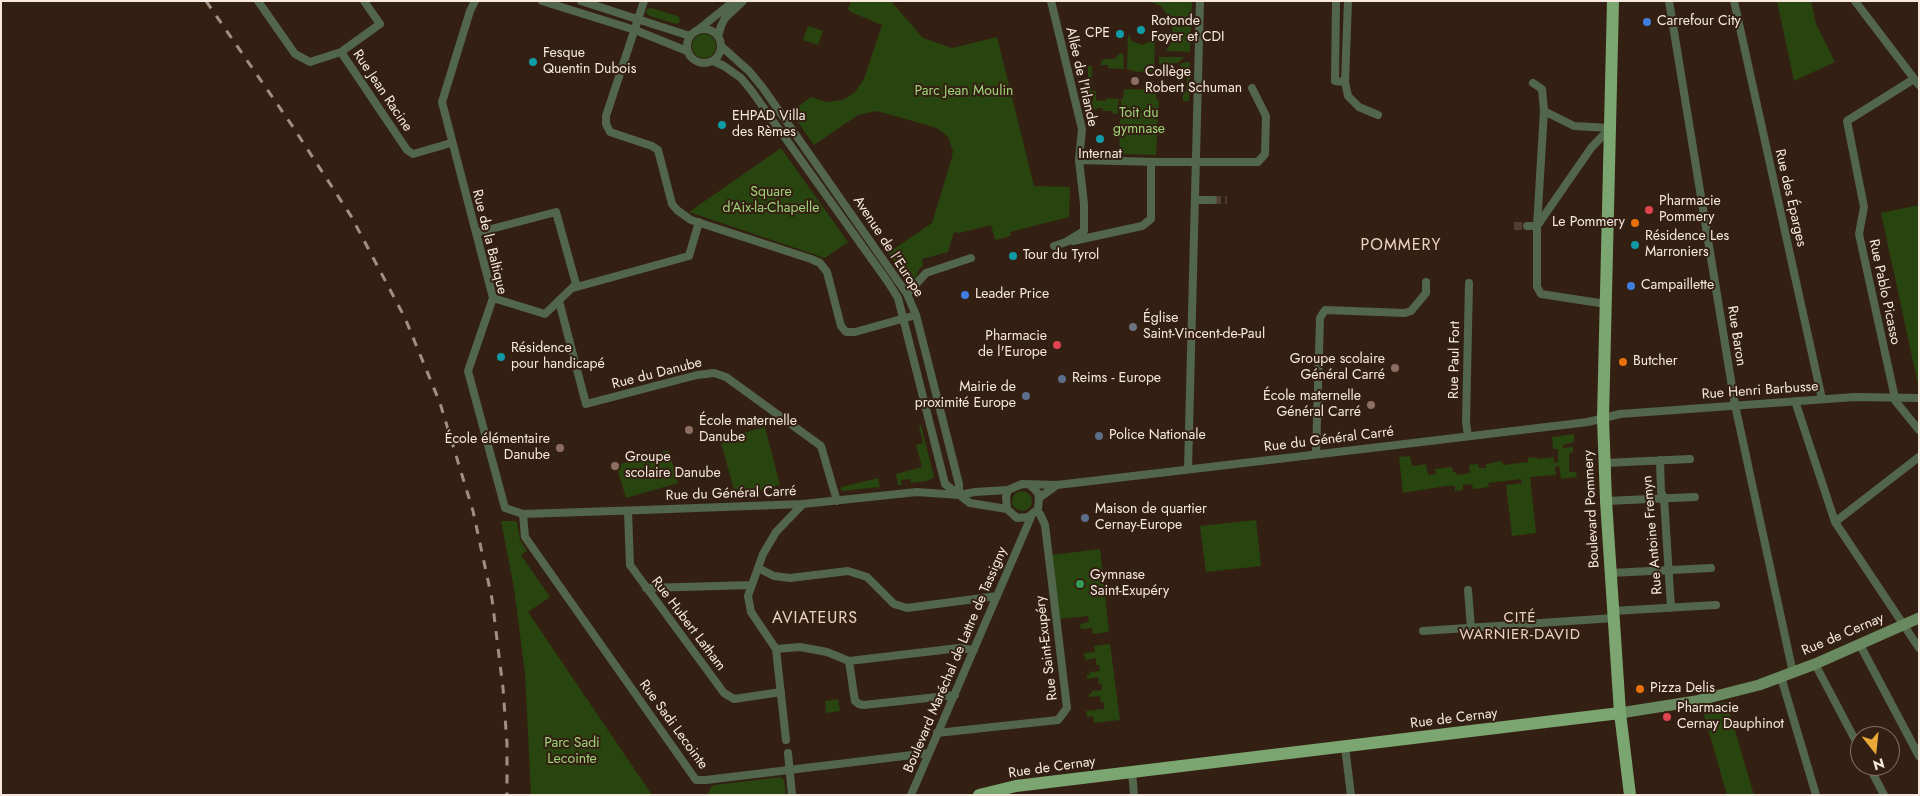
<!DOCTYPE html>
<meta charset="utf-8">
<style>
body{margin:0}
#map{position:relative;width:1920px;height:796px;overflow:hidden;background:#342013;font-family:Jost,sans-serif}
canvas{display:block}
.frame{position:absolute;inset:0;border:2px solid #f7e9e0;pointer-events:none}
.north{position:absolute;left:1850px;top:726px;width:50px;height:50px;box-sizing:border-box;background:#342013;border:1px solid #827065;border-radius:50%;rotate:164deg;font-size:14px;font-weight:700;line-height:20px;text-align:center;color:#f7e9e0}
.north::after{content:'';display:block;margin:auto;width:18px;height:22px;background:#e9aa38;clip-path:polygon(50% 0,100% 100%,50% 72%,0 100%)}
</style>
<div id="map">
<canvas width="1920" height="796"></canvas>
<div class="frame"></div>
<div class="north">N</div>
</div>
<script>
const ctx = document.querySelector('canvas').getContext('2d');
ctx.lineJoin = 'round';
function paint(path, color) {
  ctx.fillStyle = color;
  ctx.fill(path, 'evenodd');
}
function shape(rows) {
  const path = new Path2D();
  for (const r of rows) {
    if (r.length === 3) {
      path.moveTo(r[0] + r[2], r[1]);
      path.arc(r[0], r[1], r[2], 0, 2 * Math.PI);
      continue;
    }
    path.moveTo(r[0], r[1]);
    for (let i = 2; i < r.length; i += 2) path.lineTo(r[i], r[i + 1]);
  }
  return path;
}
function trace(path, color, width, dash) {
  ctx.strokeStyle = color;
  ctx.lineWidth = width;
  ctx.lineCap = dash ? 'butt' : 'round';
  ctx.setLineDash(dash || []);
  ctx.stroke(path);
}
function drawText(font, color, halo, rows, align = 'center') {
  ctx.font = font + ' Jost,sans-serif';
  ctx.lineWidth = 4;
  ctx.setLineDash([]);
  ctx.textBaseline = 'middle';
  ctx.strokeStyle = halo;
  ctx.fillStyle = color;
  for (const [text, x, y, turn = 0] of rows) {
    ctx.save();
    ctx.translate(x, y);
    ctx.rotate((+turn || 0) * Math.PI / 180);
    ctx.textAlign = isNaN(turn) ? turn : align;
    if (halo) ctx.strokeText(text, 0, 0);
    ctx.fillText(text, 0, 0);
    ctx.restore();
  }
}
paint(shape([
 [851,1,891,1,923,38,952,48,997,37,1034,186,1070,187,1069,217,1010,232,1011,236,995,240,991,225,959,233,954,232,948,252,922,259,923,266,919,269,916,278,912,281,907,279,888,253,932,223,952,157,953,151,948,137,937,128,877,111,858,115,814,145,791,112,811,97,826,102,842,100,848,97,855,92,864,79,882,25,851,12,848,9],
 [1148,1,1192,1,1190,52,1166,51,1172,41,1173,34,1171,20,1161,6],
 [1777,1,1811,1,1816,24,1835,62,1794,81],
 [651,8,678,16,680,19,679,23,676,24,650,16,646,13,647,9],
 [808,26,823,31,818,45,803,40],
 [1128,34,1132,41,1142,45,1151,41,1155,35,1154,71,1137,72,1127,69],
 [704,46,12],
 [1122,53,1123,54,1124,69,1108,68,1108,65,1101,65,1101,61,1106,59,1115,59,1119,54],
 [1159,57,1184,57,1178,63,1171,63,1171,67,1163,67,1163,65,1159,64],
 [1190,62,1189,101,1183,101,1183,92,1186,92,1187,77,1183,76,1184,68,1180,67,1181,63],
 [1088,66,1092,66,1091,91,1096,91,1096,100,1106,101,1106,98,1119,99,1118,114,1112,113,1111,111,1103,111,1103,108,1099,108,1090,111,1090,104,1093,101,1093,95,1088,95],
 [1124,89,1156,90,1156,99,1159,100,1156,155,1119,154,1121,99,1123,98],
 [781,148,848,242,825,258,689,212],
 [1919,205,1919,389,1881,213],
 [921,425,934,477,927,481,911,483,910,479,901,480,902,485,898,485,896,474,922,467,916,445,923,443,919,426],
 [765,427,780,485,736,497,720,439],
 [1574,434,1574,442,1563,445,1563,448,1573,447,1573,452,1570,453,1569,456,1569,472,1576,472,1577,477,1561,479,1559,466,1555,467,1556,475,1530,477,1536,533,1512,536,1506,485,1522,483,1521,479,1488,483,1489,487,1473,489,1472,484,1463,485,1463,490,1455,491,1455,486,1446,486,1403,493,1399,457,1410,456,1412,466,1426,464,1428,475,1436,474,1435,469,1452,467,1453,472,1456,472,1457,475,1470,473,1469,465,1478,464,1479,468,1486,468,1486,464,1502,461,1503,465,1528,462,1528,458,1537,457,1537,459,1554,457,1554,463,1558,462,1558,449,1553,449,1552,437],
 [669,450,678,483,626,498,616,465],
 [878,478,880,487,843,491,841,489,841,487],
 [1022,501,10],
 [1256,520,1261,566,1206,572,1200,526],
 [501,521,515,521,517,522,520,540,527,551,521,555,550,597,528,612,652,795,531,795,525,673,514,588],
 [1100,549,1109,632,1093,634,1092,628,1081,629,1080,624,1089,622,1088,616,1060,619,1052,555],
 [1110,644,1120,720,1094,723,1093,716,1087,717,1086,711,1104,709,1104,702,1101,703,1100,696,1089,697,1089,694,1092,694,1092,691,1102,690,1102,684,1099,684,1098,677,1087,679,1087,675,1090,675,1089,672,1100,671,1099,665,1096,665,1096,658,1085,660,1084,653,1095,652,1094,646],
 [838,699,840,711,826,713,825,701],
 [1726,702,1733,724,1754,795,1727,795,1702,708],
 [781,777,784,780,786,795,707,795,712,786,715,785]
]), '#28440f');
trace(shape([
 [1213,200,1227,200],
 [1514,226,1527,226]
]), '#513e32', 8, [8, 4]);
trace(shape([
 [258,1,295,54,310,62,341,52,407,150,413,154,451,143],
 [475,1,470,11,442,102,493,298,468,371,505,508,523,514,643,510,803,504,917,492,959,495,975,492,1008,490],
 [542,1,635,30,687,51],
 [581,1,690,36],
 [644,1,606,116,606,124,610,132,652,146,658,150,672,204,677,210,691,220,811,259,820,263,827,272,841,326,846,332,855,332,916,315],
 [1051,1,1082,129,1079,160,1084,204,1084,231,1066,242,1054,246],
 [1336,1,1335,81,1345,82],
 [1348,1,1345,82,1348,96,1359,107,1378,115],
 [1669,1,1735,405,1793,673],
 [1734,1,1822,399],
 [1855,1,1919,85],
 [704,46,17],
 [699,29,734,1],
 [718,36,721,26,725,18,743,1],
 [721,46,749,71,763,88,907,294,916,315,959,484,959,495],
 [341,52,380,24,364,1],
 [713,61,724,66,741,78,751,90,888,282,898,298,945,484,970,503,1007,509],
 [1533,83,1542,89,1544,111,1537,226,1537,287,1541,294,1606,304],
 [1079,160,1157,162,1258,162,1265,154,1266,116,1252,88],
 [1195,200,1213,200],
 [1527,226,1537,226,1591,148,1610,128,1574,126,1544,111],
 [476,233,556,212,576,284,545,314,493,298],
 [1073,241,1142,226,1151,219,1151,162],
 [573,288,689,256,699,222],
 [907,294,926,273,971,258],
 [559,301,586,404,697,375,714,373,726,377,821,446,837,501],
 [1893,398,1919,430],
 [1895,398,1859,234,1864,207,1847,121,1914,79],
 [1795,401,1835,522,1919,648],
 [1468,436,1466,422,1469,283],
 [1316,454,1320,318,1325,310,1405,313,1411,311,1426,293,1426,282],
 [1660,460,1661,492,1664,498,1671,608],
 [1605,463,1690,459],
 [1188,469,1200,1],
 [1030,485,1038,493,1039,498,1038,509,1028,517,1017,518,1007,509,1006,497,1008,490,1022,484,1057,485,1388,446,1588,422,1620,414,1855,397,1919,398],
 [1039,498,1057,485],
 [1606,501,1695,497],
 [628,511,630,565,724,693,734,699,781,692],
 [523,514,525,537,696,780,706,780,929,753],
 [1835,522,1919,457],
 [758,568,774,576,790,578,848,571,867,577,894,604,907,608,997,596],
 [1610,573,1711,568],
 [646,588,752,585],
 [1468,590,1471,628],
 [1613,611,1716,605],
 [1423,631,1614,618],
 [1860,645,1919,756],
 [776,649,800,647,827,652,849,661,959,648,974,650],
 [849,661,854,695,855,701,859,704,864,705,955,695],
 [1815,664,1860,749],
 [1781,677,1816,795],
 [937,733,1058,720,1067,708,1045,525,1040,514,1036,512],
 [786,740,776,649,751,612,748,596,763,554,776,532,803,504],
 [1345,747,1351,795],
 [788,753,792,795],
 [1869,766,1884,795],
 [1132,772,1134,795],
 [911,795,1031,517]
]), '#52664c', 8);
trace(shape([
 [1620,713,1696,701,1759,685,1815,664,1919,618]
]), '#698a61', 11);
trace(shape([
 [1613,1,1603,418,1606,501,1620,713,1630,795],
 [979,795,1016,786,1620,713]
]), '#7ca671', 12);
trace(shape([
 [206,1,291,124,351,216,405,318,440,403,473,511,492,599,503,688,507,744,507,795]
]), '#a08f84', 3, [9, 9]);
for (const [x, y, r, color] of [
 [1647,22,5,"#3f7fe0"],
 [1141,30,5,"#0f9aa8"],
 [1120,34,5,"#0f9aa8"],
 [533,62,5,"#0f9aa8"],
 [1135,81,5,"#8d6e63"],
 [722,125,5,"#0f9aa8"],
 [1100,139,5,"#0f9aa8"],
 [1649,210,5,"#e0444e"],
 [1635,223,5,"#e8710a"],
 [1635,245,5,"#0f9aa8"],
 [1013,256,5,"#0f9aa8"],
 [1631,286,5,"#3f7fe0"],
 [965,295,5,"#3f7fe0"],
 [1133,327,5,"#6b7280"],
 [1057,345,5,"#e0444e"],
 [501,357,5,"#0f9aa8"],
 [1623,362,5,"#e8710a"],
 [1395,368,5,"#8d6e63"],
 [1062,379,5,"#5c6f8a"],
 [1026,396,5,"#5c6f8a"],
 [1371,405,5,"#8d6e63"],
 [689,430,5,"#8d6e63"],
 [1099,436,5,"#5c6f8a"],
 [560,448,5,"#8d6e63"],
 [615,466,5,"#8d6e63"],
 [1085,518,5,"#5c6f8a"],
 [1080,584,5,"#2e9e5b"],
 [1640,689,5,"#e8710a"],
 [1667,717,5,"#e0444e"]
]) {
  const dot = new Path2D();
  dot.arc(x, y, r, 0, 2 * Math.PI);
  ctx.fillStyle = color;
  ctx.fill(dot);
  trace(dot, '#342013', 2);
}
drawText('14px', '#f7e9e0', '#342013', [
 ["Rotonde",1151,22],
 ["Foyer et CDI",1151,38],
 ["Carrefour City",1657,22],
 ["CPE",1110,34,"right"],
 ["Fesque",543,54],
 ["Quentin Dubois",543,70],
 ["Collège",1145,73],
 ["Robert Schuman",1145,89],
 ["EHPAD Villa",732,117],
 ["des Rèmes",732,133],
 ["Internat",1100,155,"center"],
 ["Pharmacie",1659,202],
 ["Pommery",1659,218],
 ["Le Pommery",1625,223,"right"],
 ["Résidence Les",1645,237],
 ["Marroniers",1645,253],
 ["Tour du Tyrol",1023,256],
 ["Campaillette",1641,286],
 ["Leader Price",975,295],
 ["Église",1143,319],
 ["Saint-Vincent-de-Paul",1143,335],
 ["Pharmacie",1047,337,"right"],
 ["de l'Europe",1047,353,"right"],
 ["Résidence",511,349],
 ["pour handicapé",511,365],
 ["Groupe scolaire",1385,360,"right"],
 ["Général Carré",1385,376,"right"],
 ["Butcher",1633,362],
 ["Reims - Europe",1072,379],
 ["Mairie de",1016,388,"right"],
 ["proximité Europe",1016,404,"right"],
 ["École maternelle",1361,397,"right"],
 ["Général Carré",1361,413,"right"],
 ["École maternelle",699,422],
 ["Danube",699,438],
 ["Police Nationale",1109,436],
 ["École élémentaire",550,440,"right"],
 ["Danube",550,456,"right"],
 ["Groupe",625,458],
 ["scolaire Danube",625,474],
 ["Maison de quartier",1095,510],
 ["Cernay-Europe",1095,526],
 ["Gymnase",1090,576],
 ["Saint-Exupéry",1090,592],
 ["Pizza Delis",1650,689],
 ["Pharmacie",1677,709],
 ["Cernay Dauphinot",1677,725]
], 'left');
drawText('14px', '#f7e9e0', '#342013', [
 ["Allée de l'Irlande",1081,77,77],
 ["Rue Jean Racine",382,91,56],
 ["Rue des Éparges",1790,198,77],
 ["Rue de la Baltique",489,242,76],
 ["Avenue de l'Europe",888,247,57],
 ["Rue Pablo Picasso",1884,292,78],
 ["Rue Baron",1736,336,81],
 ["Rue Paul Fort",1455,360,-89],
 ["Rue du Danube",657,374,-14],
 ["Rue Henri Barbusse",1760,391,-4],
 ["Rue du Général Carré",1329,440,-7],
 ["Rue du Général Carré",731,494,-2],
 ["Boulevard Pommery",1592,509,-93],
 ["Rue Antoine Fremyn",1653,535,-95],
 ["Rue Hubert Latham",688,624,53],
 ["Rue de Cernay",1843,635,-23],
 ["Rue Saint-Exupéry",1047,648,-97],
 ["Boulevard Maréchal de Lattre de Tassigny",956,660,-67],
 ["Rue de Cernay",1454,719,-7],
 ["Rue Sadi Lecointe",673,725,54],
 ["Rue de Cernay",1052,768,-8]
]);
drawText('14px', '#9fd579', '#342013', [
 ["Parc Jean Moulin",964,92],
 ["Toit du",1139,114],
 ["gymnase",1139,130],
 ["Square",771,193],
 ["d’Aix-la-Chapelle",771,209],
 ["Parc Sadi",572,744],
 ["Lecointe",572,760]
]);
ctx.letterSpacing = '1px';
drawText('15px', '#edd2c1', '#342013', [
 ["CITÉ",1520,618],
 ["WARNIER-DAVID",1520,635]
]);
ctx.letterSpacing = '0px';
ctx.letterSpacing = '1px';
drawText('16px', '#edd2c1', '#342013', [
 ["POMMERY",1401,246],
 ["AVIATEURS",815,619]
]);
ctx.letterSpacing = '0px';
</script>
